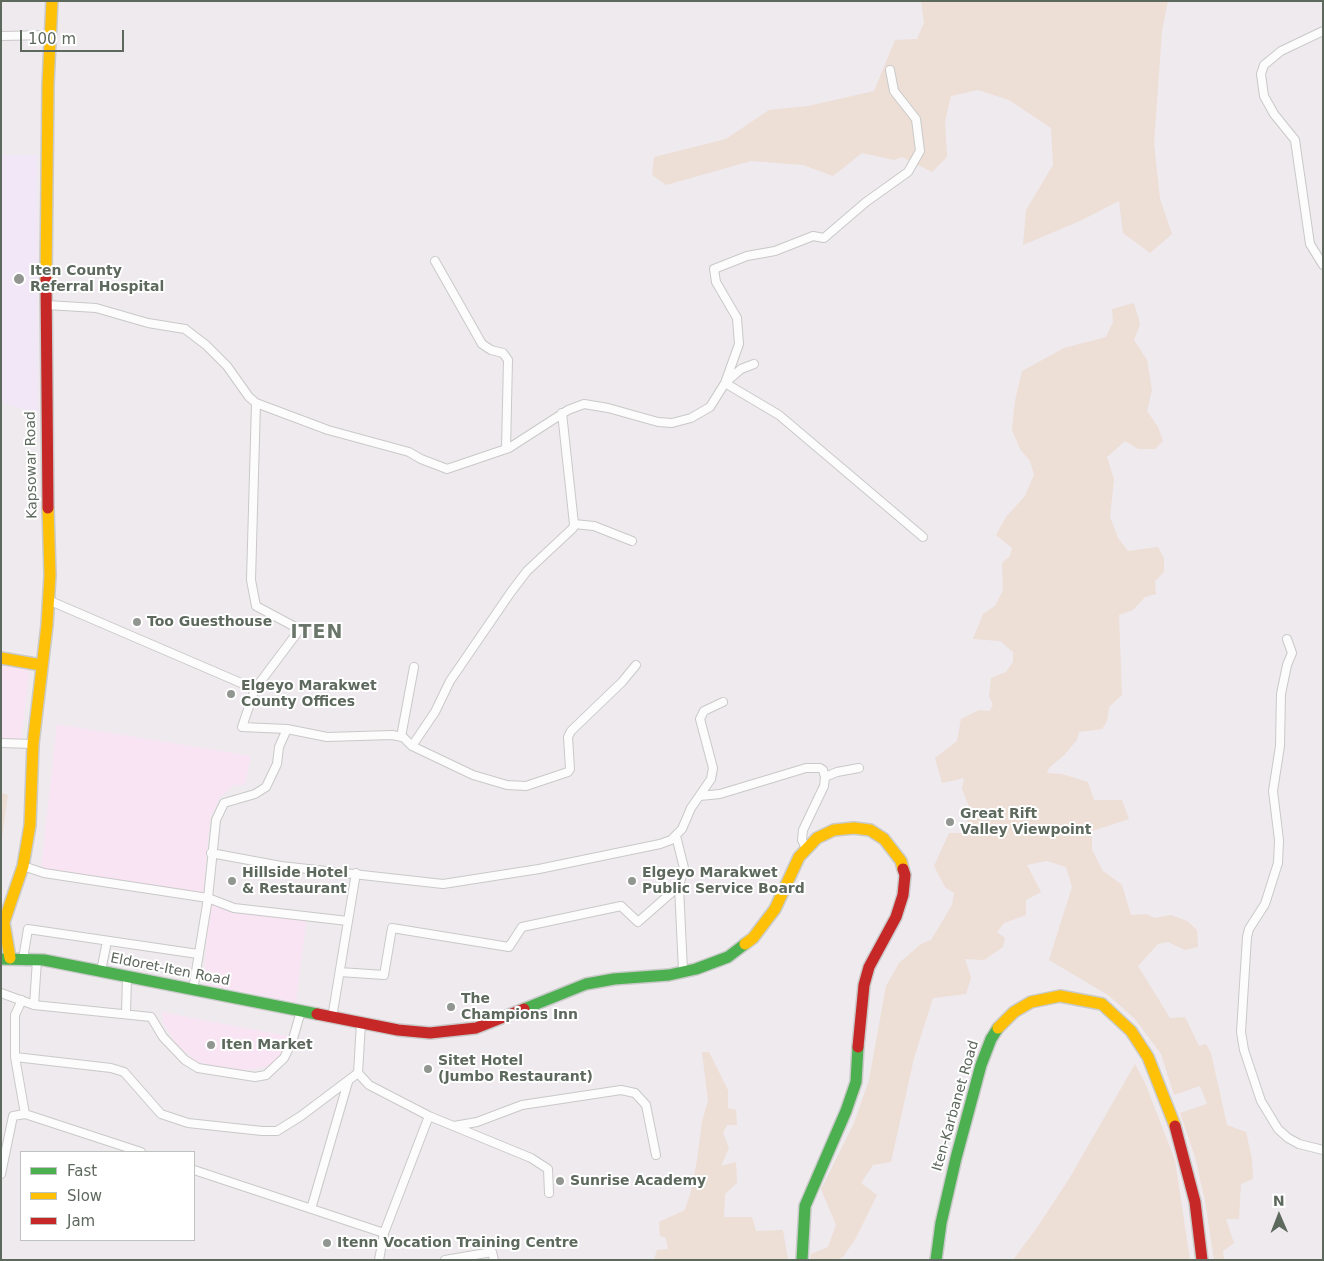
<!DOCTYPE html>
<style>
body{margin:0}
#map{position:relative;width:1324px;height:1261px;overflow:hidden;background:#efeaee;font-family:"DejaVu Sans",sans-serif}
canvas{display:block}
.frame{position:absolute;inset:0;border:2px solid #5e695e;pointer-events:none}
.legend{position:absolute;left:20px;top:1151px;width:175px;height:90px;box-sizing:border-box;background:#fff;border:1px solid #bfc3bf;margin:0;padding:6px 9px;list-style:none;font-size:15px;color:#5e695e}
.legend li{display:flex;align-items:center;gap:10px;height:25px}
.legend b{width:25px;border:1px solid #bfc3bf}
.north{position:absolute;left:1254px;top:1191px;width:50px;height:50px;-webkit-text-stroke:4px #fff;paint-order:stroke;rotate:359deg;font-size:14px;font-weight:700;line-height:20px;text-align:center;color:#5e695e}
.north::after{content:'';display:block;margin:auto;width:18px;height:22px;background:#5e695e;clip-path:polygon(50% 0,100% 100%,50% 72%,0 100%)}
.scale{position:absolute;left:20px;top:30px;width:104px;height:22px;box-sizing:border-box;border:2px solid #5e695e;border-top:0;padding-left:6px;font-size:15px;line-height:18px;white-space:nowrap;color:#5e695e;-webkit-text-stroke:4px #fff;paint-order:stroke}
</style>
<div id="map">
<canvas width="1324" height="1261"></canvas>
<div class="frame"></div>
<ul class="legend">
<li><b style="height:6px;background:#4caf50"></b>Fast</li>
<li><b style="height:6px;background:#ffc107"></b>Slow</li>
<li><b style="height:6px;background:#c62828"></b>Jam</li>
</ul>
<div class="north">N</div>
<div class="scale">100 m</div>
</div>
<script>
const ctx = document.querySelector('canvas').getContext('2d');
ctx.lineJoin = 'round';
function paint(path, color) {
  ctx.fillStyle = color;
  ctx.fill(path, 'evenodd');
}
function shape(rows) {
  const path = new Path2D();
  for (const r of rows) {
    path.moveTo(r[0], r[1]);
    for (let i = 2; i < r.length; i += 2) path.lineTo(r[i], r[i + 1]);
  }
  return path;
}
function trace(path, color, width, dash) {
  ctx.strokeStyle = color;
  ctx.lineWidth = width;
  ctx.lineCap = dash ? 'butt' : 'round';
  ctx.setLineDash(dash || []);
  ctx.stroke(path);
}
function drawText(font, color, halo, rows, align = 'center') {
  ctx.font = font + ' "DejaVu Sans",sans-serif';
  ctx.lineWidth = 4;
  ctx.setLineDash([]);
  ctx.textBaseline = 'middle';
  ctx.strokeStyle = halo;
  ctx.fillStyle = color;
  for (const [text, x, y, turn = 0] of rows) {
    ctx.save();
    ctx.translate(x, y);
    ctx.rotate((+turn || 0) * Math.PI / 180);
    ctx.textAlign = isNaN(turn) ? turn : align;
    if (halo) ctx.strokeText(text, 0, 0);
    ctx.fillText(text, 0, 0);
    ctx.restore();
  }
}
paint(shape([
 [1,661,30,667,21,743,1,741],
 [57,724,251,756,245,785,234,785,220,797,210,819,203,893,41,868],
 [210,904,307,918,296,1002,203,984],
 [162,1012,287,1036,287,1042,277,1062,269,1066,244,1071,213,1066,197,1062,177,1045,163,1023]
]), '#f8e4f3');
paint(shape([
 [1,155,37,155,38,414,1,402]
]), '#f1e7f7');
paint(shape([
 [921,1,1168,1,1162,31,1154,143,1160,199,1172,234,1150,253,1123,233,1119,201,1082,220,1023,245,1026,210,1053,165,1051,128,1009,100,978,90,951,96,945,121,947,157,932,172,902,157,894,160,862,153,833,176,803,165,751,161,666,185,652,175,654,157,726,139,769,110,808,106,874,91,895,40,917,39,924,23],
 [1134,303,1140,324,1134,340,1147,360,1152,390,1147,411,1158,427,1163,441,1155,449,1138,449,1125,441,1107,457,1114,479,1110,517,1118,538,1128,551,1158,547,1164,558,1164,572,1155,581,1156,594,1145,597,1133,610,1119,615,1122,695,1109,707,1107,721,1102,729,1079,732,1077,740,1064,755,1049,768,1047,773,1062,774,1088,782,1094,800,1122,800,1129,819,1092,831,1092,850,1103,871,1122,885,1131,915,1146,914,1155,918,1171,915,1187,921,1197,930,1198,947,1185,950,1168,942,1158,944,1138,966,1170,1018,1185,1017,1199,1046,1206,1044,1211,1053,1227,1125,1246,1132,1252,1159,1253,1179,1241,1184,1239,1219,1226,1219,1234,1243,1223,1251,1224,1260,1214,1260,1205,1201,1195,1157,1180,1113,1207,1104,1200,1086,1174,1095,1161,1054,1135,1019,1108,995,1049,960,1072,887,1066,867,1047,861,1027,865,1041,892,1026,900,1026,915,1004,923,997,932,1005,938,1003,947,984,960,965,959,971,978,966,994,933,998,914,1058,891,1162,873,1165,861,1183,877,1195,856,1238,843,1257,835,1260,810,1260,811,1254,828,1247,836,1225,821,1189,854,1123,869,1080,886,986,899,963,921,944,931,940,952,905,954,893,945,887,934,866,949,833,964,833,970,809,962,789,964,778,942,783,935,758,957,741,961,719,979,710,990,711,993,704,989,697,991,678,1006,672,1013,662,1013,652,1000,641,973,639,983,614,995,606,1003,590,1002,563,1010,556,1012,548,996,535,1006,517,1025,496,1034,475,1030,461,1020,449,1012,430,1015,401,1022,371,1064,348,1106,337,1113,322,1112,309],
 [1,793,8,795,1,844],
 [702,1052,709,1052,728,1090,728,1108,736,1110,737,1125,727,1125,723,1133,729,1148,721,1166,736,1162,737,1183,725,1194,724,1217,752,1217,756,1231,783,1230,788,1260,654,1260,657,1250,668,1249,666,1238,660,1236,659,1222,685,1210,691,1191,697,1160,702,1122,708,1100],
 [1135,1064,1145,1083,1175,1160,1190,1260,1013,1260,1036,1229,1069,1179]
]), '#edded6');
const street = shape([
 [1323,31,1281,51,1264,65,1261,74,1264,96,1274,114,1295,140,1310,244,1323,265],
 [1,36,51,35],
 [890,70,894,91,916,119,920,151,908,172,866,202,824,238,813,236,775,251,747,256,714,269,716,282,737,318,739,344,725,383,779,415,923,537],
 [435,261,482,344,491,350,503,353,508,360,506,449],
 [47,305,96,308,148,323,185,329,206,345,227,366,249,397,256,403,328,430,409,452,421,459,447,469,509,448,568,410,584,404,608,408,658,422,672,423,691,418,710,407,725,383,741,369,754,364],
 [562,413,574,524],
 [48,600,255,689,297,633,297,628,256,606,251,580,256,403],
 [1287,639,1292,653,1287,665,1281,694,1280,746,1273,791,1279,840,1278,863,1265,904,1249,929,1247,937,1241,1032,1244,1050,1261,1101,1278,1129,1288,1138,1299,1144,1323,1150],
 [255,689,242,727,287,729],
 [401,737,414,667],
 [1,743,33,744],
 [412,746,435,712,450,681,511,592,527,571,573,528,574,524,594,526,632,541],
 [825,777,837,772,859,768],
 [700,796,720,794,806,768,820,768,823,770,825,777,824,786,803,830,802,840,806,849],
 [676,836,684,868,679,886,683,971],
 [211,853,281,866,443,884,539,869,660,844,671,840,682,829,691,808,711,779,713,768,700,719,704,711,723,702],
 [23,866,44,873,208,898,234,908,348,921,332,1018],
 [348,921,356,873],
 [23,959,28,929,198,954],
 [101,971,107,941],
 [340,972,384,975,392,928,509,947,522,927,621,906,638,922,679,886],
 [193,990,208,898,216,820,224,803,255,794,266,787,277,764,279,747,287,729,327,737,392,735,403,737,412,746,473,775,507,785,526,786,568,772,570,769,568,737,571,731,622,682,636,665],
 [1,993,34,1005,151,1017,163,1037,185,1060,198,1068,255,1077,266,1075,284,1058,292,1042,301,1011],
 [22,1000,15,1015,15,1057,25,1114,141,1152],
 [34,1005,37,960],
 [126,1014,127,976],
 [361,1023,358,1073,369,1085,429,1116,384,1233,379,1260],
 [15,1057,111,1068,124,1072,161,1114,188,1123,262,1131,277,1131,301,1116,358,1073],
 [429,1116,531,1158,548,1169,549,1193],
 [454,1126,477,1122,522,1105,621,1090,635,1093,646,1105,656,1155],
 [194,1170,384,1233],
 [1,1174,13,1116,25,1114],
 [311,1209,348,1082],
 [445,1260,492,1252,494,1260]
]);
const fast = shape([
 [1,959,44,960,317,1014],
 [524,1009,586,984,614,979,669,975,696,969,728,957,745,944],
 [802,1260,805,1206,846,1111,856,1082,858,1047],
 [936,1260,941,1223,956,1158,981,1065,991,1039,998,1028]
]);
const slow = shape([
 [46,279,48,84,52,1],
 [1,658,41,665],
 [4,923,10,958],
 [1,931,23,866,30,825,33,744,47,625,50,575,48,508],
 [745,944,753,938,775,909,799,857,817,838,834,830,854,828,870,830,884,839,901,861,903,869],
 [998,1028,1014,1012,1031,1002,1060,996,1102,1004,1131,1031,1148,1057,1175,1126]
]);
const jam = shape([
 [46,279,48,508],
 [317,1014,398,1030,430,1033,476,1028,524,1009],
 [858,1047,864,985,869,967,896,917,903,895,905,875,903,869],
 [1175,1126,1195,1202,1202,1260]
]);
trace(street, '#c9c9c8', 10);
trace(fast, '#c9cac9', 14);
trace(slow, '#c9cac9', 14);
trace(jam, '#c9cac9', 14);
trace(street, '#fdfcfc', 8);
trace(fast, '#4caf50', 11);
trace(slow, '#ffc107', 11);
trace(jam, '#c62828', 11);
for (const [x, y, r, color] of [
 [19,279,6,"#919690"],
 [137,622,5,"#919690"],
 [231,694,5,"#919690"],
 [950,822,5,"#919690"],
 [232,881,5,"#919690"],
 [632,881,5,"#919690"],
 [451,1007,5,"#919690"],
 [211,1045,5,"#919690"],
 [428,1069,5,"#919690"],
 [560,1181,5,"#919690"],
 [327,1243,5,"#919690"]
]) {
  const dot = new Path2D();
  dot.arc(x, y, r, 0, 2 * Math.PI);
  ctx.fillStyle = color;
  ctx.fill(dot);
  trace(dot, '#fff', 2);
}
drawText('bold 14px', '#5e695e', '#fff', [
 ["Iten County",30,271],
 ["Referral Hospital",30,287],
 ["Too Guesthouse",147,622],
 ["Elgeyo Marakwet",241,686],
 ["County Offices",241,702],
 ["Great Rift",960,814],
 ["Valley Viewpoint",960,830],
 ["Hillside Hotel",242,873],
 ["& Restaurant",242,889],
 ["Elgeyo Marakwet",642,873],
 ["Public Service Board",642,889],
 ["The",461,999],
 ["Champions Inn",461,1015],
 ["Iten Market",221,1045],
 ["Sitet Hotel",438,1061],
 ["(Jumbo Restaurant)",438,1077],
 ["Sunrise Academy",570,1181],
 ["Itenn Vocation Training Centre",337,1243]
], 'left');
drawText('14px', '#5e695e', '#fff', [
 ["Kapsowar Road",32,465,-91],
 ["Eldoret-Iten Road",170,970,11],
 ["Iten-Karbanet Road",956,1106,-74]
]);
ctx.letterSpacing = '1px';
drawText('bold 19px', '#6a766a', '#fff', [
 ["ITEN",317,633]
]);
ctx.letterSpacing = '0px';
</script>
